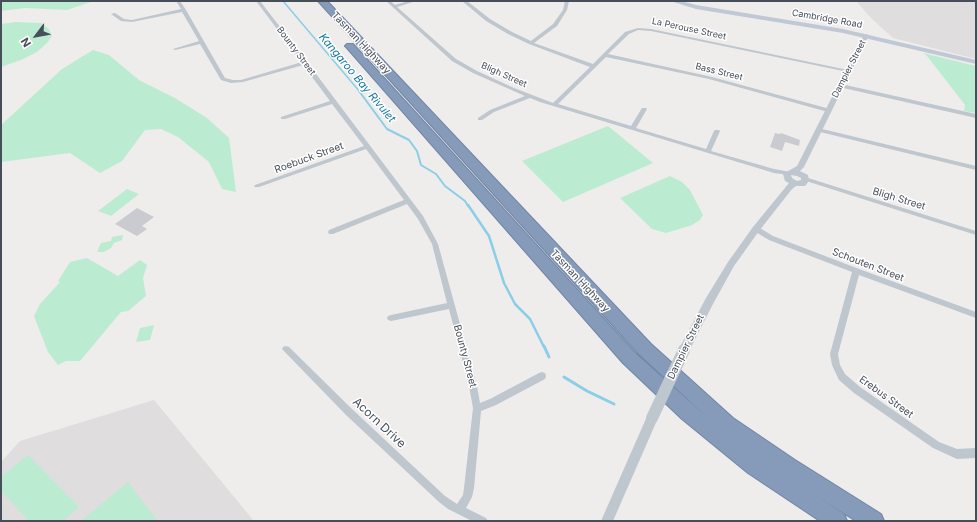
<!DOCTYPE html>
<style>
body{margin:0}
#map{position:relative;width:977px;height:522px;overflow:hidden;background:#efecec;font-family:Inter,sans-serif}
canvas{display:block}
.frame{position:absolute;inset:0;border:2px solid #464e59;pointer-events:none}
.north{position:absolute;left:16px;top:16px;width:40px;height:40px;-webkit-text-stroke:3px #fff;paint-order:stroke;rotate:238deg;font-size:11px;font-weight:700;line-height:16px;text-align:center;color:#464e59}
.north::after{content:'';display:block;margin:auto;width:14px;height:18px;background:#464e59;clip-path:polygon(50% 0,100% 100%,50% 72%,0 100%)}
</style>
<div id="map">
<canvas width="977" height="522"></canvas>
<div class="frame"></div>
<div class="north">N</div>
</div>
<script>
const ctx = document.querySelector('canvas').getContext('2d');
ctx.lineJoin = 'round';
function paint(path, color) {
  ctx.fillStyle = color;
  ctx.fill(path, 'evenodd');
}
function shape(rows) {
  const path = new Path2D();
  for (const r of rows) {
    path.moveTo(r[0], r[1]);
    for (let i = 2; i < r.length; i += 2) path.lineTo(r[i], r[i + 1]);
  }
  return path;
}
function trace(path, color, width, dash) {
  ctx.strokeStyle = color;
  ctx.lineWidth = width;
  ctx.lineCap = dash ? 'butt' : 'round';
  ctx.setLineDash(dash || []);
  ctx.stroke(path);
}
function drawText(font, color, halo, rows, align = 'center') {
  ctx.font = font + ' Inter,sans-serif';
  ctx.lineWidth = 3;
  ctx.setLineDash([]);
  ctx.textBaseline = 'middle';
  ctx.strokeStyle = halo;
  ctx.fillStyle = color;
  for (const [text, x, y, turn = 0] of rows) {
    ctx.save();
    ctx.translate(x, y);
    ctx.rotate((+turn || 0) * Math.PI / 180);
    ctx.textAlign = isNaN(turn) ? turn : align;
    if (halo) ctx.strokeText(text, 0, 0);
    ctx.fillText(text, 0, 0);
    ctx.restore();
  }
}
paint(shape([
 [856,1,976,1,976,59,893,38,872,19],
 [154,400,254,521,1,521,1,462,20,441]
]), '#e0ddde');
paint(shape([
 [1,1,94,1,67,10,25,8,1,11],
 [16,22,41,23,49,29,52,36,47,43,37,52,21,60,1,67,1,24],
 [93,50,109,55,139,80,175,98,207,118,229,138,236,192,222,189,209,162,178,137,161,129,145,130,122,161,100,173,70,153,1,162,1,125,62,69],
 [923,53,976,66,976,113,964,111,965,105,927,56],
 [608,126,653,163,563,202,522,161],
 [670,176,682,182,690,190,703,215,700,220,692,225,666,233,652,229,620,198],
 [127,189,139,194,111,216,98,211],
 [123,235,122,240,114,243,111,248,104,252,97,252,101,243,111,241,112,237],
 [87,258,118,276,140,260,147,265,143,278,146,296,128,311,121,312,80,361,66,361,58,365,48,352,34,316,40,304,60,282,58,281,70,262],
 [154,325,150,340,136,342,140,328],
 [28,455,79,507,63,521,29,521,1,491,1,477],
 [128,482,157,521,81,521]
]), '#bbecd1');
trace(shape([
 [283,1,360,92]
]), '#8acee7', 1.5);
trace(shape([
 [359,91,387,129,409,140,417,151,421,165,436,174,445,186,465,201,468,206]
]), '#8acee7', 2);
trace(shape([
 [468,205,489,236,504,283,515,304,530,319,544,347]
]), '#8acee7', 2.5);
trace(shape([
 [544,346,549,357],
 [564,377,587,391,614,404]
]), '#8acee7', 3);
paint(shape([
 [775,133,780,134,781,133,800,140,799,146,785,142,782,151,770,147],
 [137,208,154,217,142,226,147,229,137,236,115,224]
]), '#cacbd1');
const motorway = shape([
 [318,1,327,1,651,344,733,418,795,460,881,514,884,521,856,521,815,495,844,514,847,521,820,521,748,473,682,419,623,363,347,48,345,46,347,44,353,44,635,353,708,418,639,354,318,1]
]);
trace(motorway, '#7186a5', 2);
paint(shape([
 [176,1,180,1,186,10,225,78,233,80,241,80,302,62,256,1,260,1,307,62,423,216,438,244,477,386,480,403,490,399,539,373,542,372,545,373,546,376,545,379,496,405,481,411,474,488,472,497,466,508,486,518,488,521,472,521,448,509,439,502,346,415,282,349,283,347,286,346,289,347,352,409,445,496,457,504,463,495,464,488,473,408,469,386,449,309,391,321,388,320,387,318,388,316,391,315,447,303,432,244,418,219,407,204,333,234,329,234,328,232,329,230,404,200,366,149,259,187,255,187,254,186,255,185,364,146,332,104,285,119,281,119,281,117,330,101,303,65,243,82,231,83,221,80,200,44,175,50,173,49,199,41,182,12,132,22,121,21,111,14,115,13,124,19,132,20,181,9,176,1],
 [386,1,390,1,395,5,409,1,416,1,397,7,456,59,477,71,514,88,553,103,590,67,529,44,508,34,486,21,462,1,467,1,490,19,512,32,531,41,553,24,563,10,565,1,569,1,567,10,557,26,534,43,593,64,625,32,638,28,651,29,848,70,850,71,848,72,651,31,638,30,629,34,608,54,712,77,830,109,831,110,828,112,709,79,606,57,558,104,631,126,642,108,646,108,647,109,636,128,706,149,714,131,715,130,719,130,720,131,711,151,774,169,791,172,792,173,789,175,774,173,540,102,530,98,494,112,482,120,478,120,478,118,490,110,525,96,473,73,452,61,386,1],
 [841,84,976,114,976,118,839,87,838,86,841,84],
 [818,128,976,166,976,170,816,131,816,129,818,128],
 [805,177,976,231,976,235,803,180,802,179,805,177],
 [754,227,758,227,773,236,859,269,976,312,976,318,859,275,838,354,840,365,845,374,860,387,939,442,957,449,976,448,976,458,957,459,933,448,854,393,839,380,832,365,830,354,852,272,769,240,754,231,753,229,754,227]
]), '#bec6ce');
paint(shape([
 [864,34,869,35,804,167,800,171,808,175,809,181,805,186,796,186,792,189,759,231,734,266,713,304,688,353,684,354,680,353,679,350,680,347,706,298,728,262,753,227,789,183,785,181,783,174,797,166,864,34],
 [791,175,797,176,801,178,801,180,797,181,792,178,791,175],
 [652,413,656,414,658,418,613,521,601,521,648,414,652,413]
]), '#bec6ce');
paint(shape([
 [670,1,681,1,696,5,843,29,976,60,976,64,843,33,696,9,670,1]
]), '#bfc8d5');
paint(motorway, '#869bba');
trace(shape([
 [652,418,684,350]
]), '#bec6ce', 12);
drawText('9px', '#464e59', '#fff', [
 ["Cambridge Road",827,19,10],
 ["La Perouse Street",689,29,12],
 ["Bounty Street",296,51,53],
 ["Dampier Street",849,69,-63],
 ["Bass Street",719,72,14],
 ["Bligh Street",504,75,24]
]);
drawText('10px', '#464e59', '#fff', [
 ["Tasman Highway",361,43,47],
 ["Roebuck Street",309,158,-20],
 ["Bligh Street",899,199,17],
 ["Schouten Street",868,265,21],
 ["Tasman Highway",580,281,47],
 ["Dampier Street",686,347,-64],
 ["Bounty Street",465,356,75],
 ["Erebus Street",886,397,36]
]);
drawText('italic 11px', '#12789f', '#fff', [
 ["Kangaroo Bay Rivulet",357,78,50]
]);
drawText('12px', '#464e59', '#fff', [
 ["Acorn Drive",379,423,43]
]);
</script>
